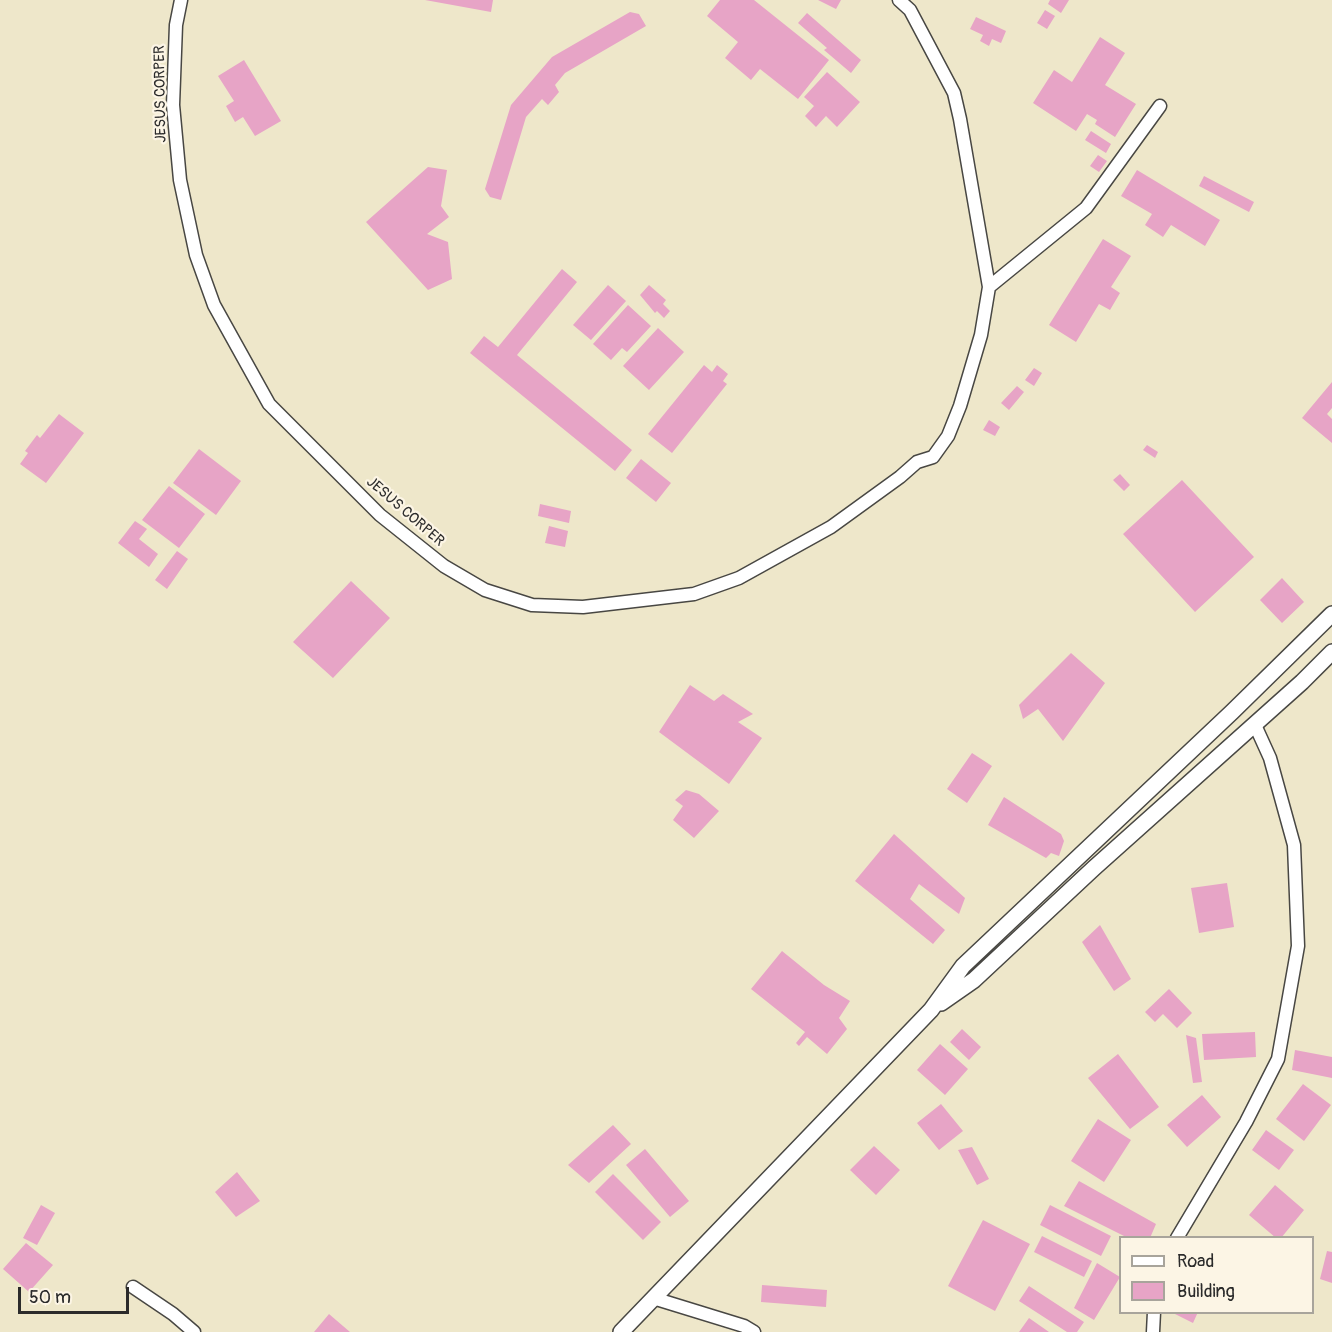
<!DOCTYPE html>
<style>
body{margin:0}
#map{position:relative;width:1332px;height:1332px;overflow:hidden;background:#eee7ca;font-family:Pangolin,sans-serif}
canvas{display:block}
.legend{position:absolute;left:1119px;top:1236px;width:195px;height:78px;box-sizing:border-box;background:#fcf5e5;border:2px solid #a8a49b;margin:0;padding:8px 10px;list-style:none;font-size:18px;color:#2b2b2b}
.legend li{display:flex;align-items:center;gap:12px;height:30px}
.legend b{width:30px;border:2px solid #a8a49b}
.scale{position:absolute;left:18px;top:1287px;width:111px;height:27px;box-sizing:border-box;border:3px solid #2b2b2b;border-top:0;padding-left:8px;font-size:18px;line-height:21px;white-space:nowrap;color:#2b2b2b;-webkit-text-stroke:4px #fcf5e5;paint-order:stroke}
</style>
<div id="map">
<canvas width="1332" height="1332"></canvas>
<ul class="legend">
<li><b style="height:8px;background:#fff"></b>Road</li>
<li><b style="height:16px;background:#e7a4c6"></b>Building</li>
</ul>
<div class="scale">50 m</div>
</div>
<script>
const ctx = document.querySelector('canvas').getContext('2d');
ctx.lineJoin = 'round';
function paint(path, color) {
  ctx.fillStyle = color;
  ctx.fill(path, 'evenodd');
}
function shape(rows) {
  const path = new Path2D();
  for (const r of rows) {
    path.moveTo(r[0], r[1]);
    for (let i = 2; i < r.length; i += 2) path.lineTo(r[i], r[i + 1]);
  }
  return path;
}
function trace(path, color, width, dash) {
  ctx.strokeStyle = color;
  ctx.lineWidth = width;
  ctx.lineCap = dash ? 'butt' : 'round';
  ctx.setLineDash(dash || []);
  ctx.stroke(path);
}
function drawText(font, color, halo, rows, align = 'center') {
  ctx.font = font + ' Pangolin,sans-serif';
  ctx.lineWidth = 4.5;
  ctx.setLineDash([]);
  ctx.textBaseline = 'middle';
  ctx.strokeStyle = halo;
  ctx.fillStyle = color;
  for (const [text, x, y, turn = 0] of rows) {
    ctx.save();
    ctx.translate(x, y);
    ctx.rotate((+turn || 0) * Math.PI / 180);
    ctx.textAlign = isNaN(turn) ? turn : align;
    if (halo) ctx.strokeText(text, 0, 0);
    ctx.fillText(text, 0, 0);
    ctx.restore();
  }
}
paint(shape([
 [425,0,493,0,491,12],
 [720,0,754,0,829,60,798,99,760,69,751,80,725,58,738,42,707,16],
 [818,0,841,0,836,9],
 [1050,0,1069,0,1061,13,1048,4],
 [1045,10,1055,16,1047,29,1037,23],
 [630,12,639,14,646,26,565,73,555,85,559,92,548,105,542,99,526,117,501,200,490,197,485,189,511,105,552,57],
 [807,13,861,60,851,73,824,50,827,48,798,23],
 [976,17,1006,31,1001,43,992,39,989,46,980,41,983,35,970,29],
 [1100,37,1125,53,1105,85,1136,104,1115,137,1095,124,1097,120,1087,114,1076,131,1033,103,1054,70,1072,82],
 [244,60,281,121,255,136,243,117,235,122,226,106,234,101,218,76],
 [827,72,860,102,837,127,826,116,816,127,805,116,814,106,804,97],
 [1091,131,1111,144,1106,153,1085,140],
 [1098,155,1107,161,1099,172,1090,166],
 [428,167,447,170,441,206,449,217,427,234,448,242,452,279,428,290,366,222],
 [1137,170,1220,220,1205,246,1171,225,1163,237,1145,225,1152,214,1121,196],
 [1204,176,1254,202,1249,212,1199,186],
 [1103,239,1131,256,1111,287,1120,293,1110,310,1099,304,1076,342,1049,325],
 [562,269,577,282,517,355,632,450,615,471,470,353,484,336,498,347],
 [608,285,626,301,591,340,573,325],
 [649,285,666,300,663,304,670,311,664,318,657,311,655,313,640,295],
 [628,305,651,326,627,352,622,348,611,360,593,344],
 [658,328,684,352,649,390,623,366],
 [704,365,712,372,717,365,728,374,723,381,727,384,672,453,648,434],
 [1034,368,1042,373,1034,386,1025,380],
 [1332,382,1332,408,1327,414,1332,419,1332,443,1302,418],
 [1017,386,1024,392,1009,410,1001,403],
 [59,414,84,433,46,483,20,464,28,453,25,451,37,435,40,438],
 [989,420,1000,427,995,436,983,430],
 [1147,445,1158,452,1155,458,1143,450],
 [199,449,241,481,216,515,173,483],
 [641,459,671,483,656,502,626,478],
 [1120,474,1130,485,1124,491,1113,480],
 [1182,480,1254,557,1195,612,1123,534],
 [169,486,205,514,179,548,142,520],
 [540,504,571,511,569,523,538,516],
 [135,521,147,529,139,539,158,554,149,567,118,543],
 [549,526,568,531,565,547,545,543],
 [177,551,188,559,167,589,155,580],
 [1282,578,1304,602,1282,623,1260,600],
 [351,581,390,618,333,678,293,642],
 [1071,653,1105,683,1063,741,1038,709,1023,719,1019,705],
 [690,685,714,701,723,694,753,714,738,722,762,738,729,784,659,732],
 [972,753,992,766,967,803,947,789],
 [686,790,699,794,719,811,694,838,673,820,683,806,675,800],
 [1004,797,1061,834,1064,841,1059,856,1051,853,1046,858,988,825],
 [894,834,965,898,959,914,919,884,910,899,945,930,933,944,855,881],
 [1227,883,1234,927,1199,933,1191,888],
 [1100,925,1131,979,1114,991,1082,942],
 [782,951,824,985,850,1001,839,1018,847,1029,827,1054,807,1037,799,1046,796,1043,805,1032,751,989],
 [1169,989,1192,1013,1177,1028,1163,1014,1155,1022,1145,1012],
 [962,1029,981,1047,969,1060,950,1042],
 [1255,1032,1256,1057,1204,1060,1202,1034],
 [1186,1035,1196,1038,1202,1082,1193,1083],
 [940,1044,968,1069,945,1095,917,1070],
 [1295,1050,1332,1057,1332,1078,1292,1070],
 [1118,1054,1159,1107,1130,1129,1088,1078],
 [1303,1084,1331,1105,1304,1141,1276,1119],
 [1202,1095,1221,1117,1187,1147,1167,1125],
 [941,1104,963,1131,939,1150,917,1123],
 [1098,1119,1131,1140,1104,1182,1071,1161],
 [613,1125,631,1144,589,1183,568,1165],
 [1266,1130,1294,1150,1279,1170,1252,1150],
 [874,1146,900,1170,876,1195,850,1170],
 [972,1147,989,1179,977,1185,958,1150],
 [645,1149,689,1201,670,1217,626,1165],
 [237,1172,260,1201,236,1217,215,1192],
 [613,1174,661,1222,643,1240,595,1192],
 [1079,1181,1156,1224,1150,1238,1128,1238,1064,1206],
 [1275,1185,1304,1210,1281,1238,1276,1238,1249,1215],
 [41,1205,55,1213,37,1245,23,1238],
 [1050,1205,1111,1236,1101,1256,1040,1225],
 [983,1220,1030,1244,995,1311,948,1286],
 [1042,1236,1092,1261,1084,1277,1034,1252],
 [26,1243,53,1265,29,1292,3,1269],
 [1327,1251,1332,1252,1332,1283,1320,1279],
 [1097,1263,1120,1277,1094,1320,1074,1308],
 [762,1285,827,1290,826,1307,761,1302],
 [1029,1286,1084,1322,1077,1332,1067,1332,1019,1301],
 [1171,1312,1198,1312,1193,1323],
 [329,1314,350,1332,314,1332],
 [1029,1318,1049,1332,1019,1332]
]), '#e7a4c6');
const minor = shape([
 [181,0,176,25,173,105,180,180,196,255,214,305,269,404,380,515,444,566,485,590,532,605,583,607,694,594,739,578,831,527,900,477,917,462,933,457,948,436,960,406,981,335,989,287,960,119,954,93,910,10,899,0],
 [989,287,1086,208,1160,106],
 [1177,1238,1246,1122,1278,1059,1298,946,1294,845,1270,758,1255,725],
 [133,1287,173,1314,194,1332],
 [653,1298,744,1326,754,1332],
 [1153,1332,1154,1312]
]);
const tertiary = shape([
 [941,1003,974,980,1094,868,1302,682,1332,652],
 [621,1332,931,1010,963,966,1232,712,1332,614]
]);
trace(minor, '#484743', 15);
trace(tertiary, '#484743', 18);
trace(minor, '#fff', 12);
trace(tertiary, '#fff', 15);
drawText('15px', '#2b2b2b', '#fcf5e5', [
 ["JESUS CORPER",161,94,-91],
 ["JESUS CORPER",405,512,41]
]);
</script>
